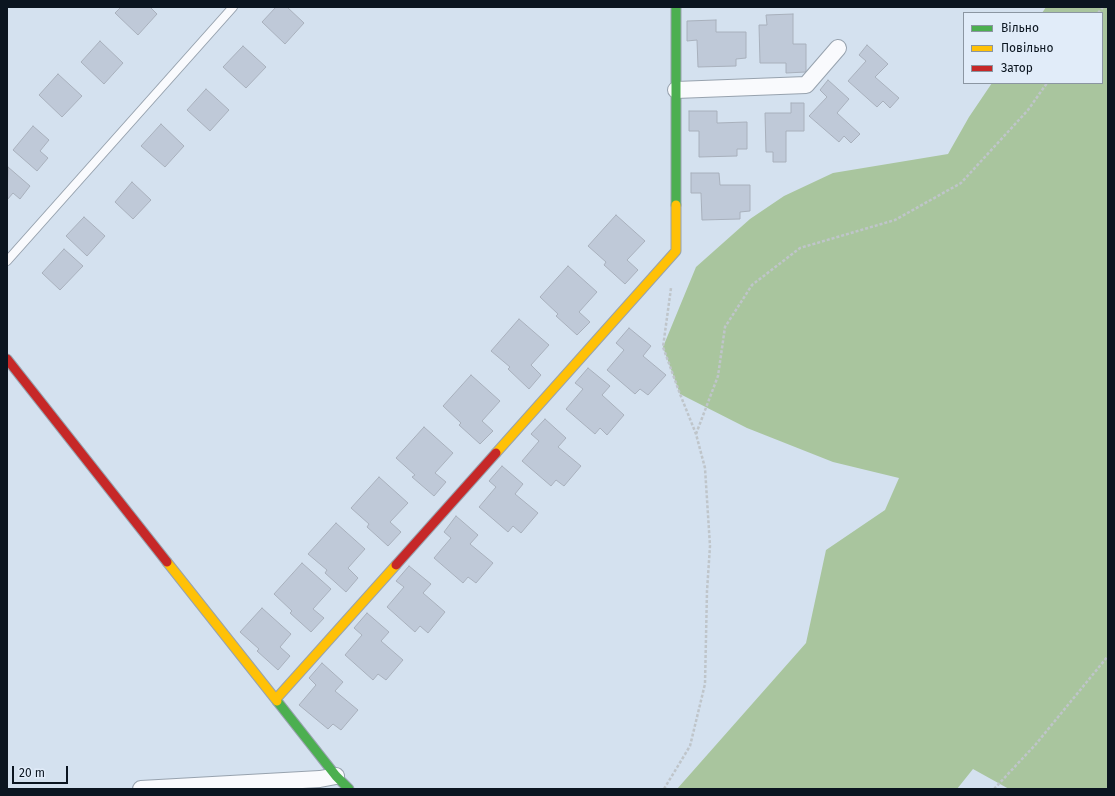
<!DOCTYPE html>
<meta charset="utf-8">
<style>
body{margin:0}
#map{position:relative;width:1115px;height:796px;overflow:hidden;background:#d4e1ef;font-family:"Fira Sans",sans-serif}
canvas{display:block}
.frame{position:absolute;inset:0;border:8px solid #0b1520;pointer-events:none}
.legend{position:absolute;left:963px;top:12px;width:140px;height:72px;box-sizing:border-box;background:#e1ecf9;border:1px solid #8b96a2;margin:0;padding:5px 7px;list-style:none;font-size:12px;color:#0b1520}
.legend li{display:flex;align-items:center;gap:8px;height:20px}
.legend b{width:20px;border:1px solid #8b96a2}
.scale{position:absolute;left:12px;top:766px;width:56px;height:18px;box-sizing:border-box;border:2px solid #0b1520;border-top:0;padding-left:5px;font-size:12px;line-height:14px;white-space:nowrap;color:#0b1520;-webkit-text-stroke:3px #e1ecf9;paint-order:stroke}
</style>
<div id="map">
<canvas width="1115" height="796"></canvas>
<div class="frame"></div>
<ul class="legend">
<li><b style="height:5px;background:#4caf50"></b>Вільно</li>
<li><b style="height:5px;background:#ffc107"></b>Повільно</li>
<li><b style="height:5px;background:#c62828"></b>Затор</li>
</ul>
<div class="scale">20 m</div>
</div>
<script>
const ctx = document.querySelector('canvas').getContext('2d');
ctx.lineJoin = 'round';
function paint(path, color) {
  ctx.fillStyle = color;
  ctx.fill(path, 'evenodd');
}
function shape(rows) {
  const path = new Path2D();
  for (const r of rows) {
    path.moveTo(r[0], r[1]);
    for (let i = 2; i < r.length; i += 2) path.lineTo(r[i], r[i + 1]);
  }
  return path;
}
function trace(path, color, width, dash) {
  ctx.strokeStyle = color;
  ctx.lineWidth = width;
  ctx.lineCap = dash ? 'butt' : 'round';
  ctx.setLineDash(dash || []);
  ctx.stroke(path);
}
paint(shape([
 [1046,7,1108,7,1108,789,1009,789,973,769,957,789,677,789,806,643,826,550,885,510,899,478,833,462,747,428,680,394,663,347,696,267,750,219,784,196,833,173,948,154,969,117,992,83,1102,83,1102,13,1042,13]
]), '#a9c59e');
const building = shape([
 [121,7,150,7,157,14,138,35,115,13,121,7],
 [276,7,287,7,304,23,285,44,262,22,276,7],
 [793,14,793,44,806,44,806,72,786,73,786,63,760,63,759,25,767,25,766,15,793,14],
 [716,20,716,32,746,32,746,58,736,59,736,66,698,67,697,40,687,41,687,21,716,20],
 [100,41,123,63,104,84,81,62,100,41],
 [867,45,888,64,875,77,899,98,890,108,883,101,877,107,848,81,866,61,859,55,867,45],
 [243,46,266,67,246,88,223,67,243,46],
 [58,74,82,96,62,117,39,95,58,74],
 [828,80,849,99,837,113,860,134,851,143,844,136,839,142,809,116,827,97,820,90,828,80],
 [206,89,229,110,210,131,187,110,206,89],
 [791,103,804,103,804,131,786,131,786,162,773,162,773,152,766,152,765,113,791,113,791,103],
 [689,111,717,111,717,123,747,122,747,149,737,149,737,156,699,157,699,131,689,131,689,111],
 [161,124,184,146,165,167,141,146,161,124],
 [33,126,49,140,40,151,48,158,37,171,13,150,33,126],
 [8,167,30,186,20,199,13,193,7,200,8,167],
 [691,173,719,173,720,185,750,185,750,211,740,212,740,219,702,220,701,193,691,193,691,173],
 [132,182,151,200,133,219,115,202,132,182],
 [616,215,645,241,627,260,638,270,625,284,604,265,606,262,588,246,616,215],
 [84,217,105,236,87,256,66,236,84,217],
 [64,249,83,266,60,290,42,273,64,249],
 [568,266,597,292,579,312,590,322,577,335,556,316,558,314,540,297,568,266],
 [519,319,549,345,531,365,541,375,529,389,508,369,510,367,491,351,519,319],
 [629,328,651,346,643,356,666,375,648,395,640,389,635,394,607,370,624,350,616,343,629,328],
 [588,368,610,386,602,395,624,415,607,435,600,428,595,434,566,409,583,389,575,383,588,368],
 [471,375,500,401,482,421,493,431,480,444,459,425,461,423,443,406,471,375],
 [545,419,566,438,558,447,581,466,564,486,556,480,551,486,522,461,539,441,531,434,545,419],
 [424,427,453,453,435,473,446,482,434,496,412,477,415,475,396,458,424,427],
 [502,466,523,484,515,494,538,513,521,533,513,526,508,532,479,507,496,487,489,481,502,466],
 [379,477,408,503,390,522,401,532,388,546,367,527,369,524,351,508,379,477],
 [456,516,478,535,470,544,493,563,476,583,468,577,463,583,434,558,451,538,444,532,456,516],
 [336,523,365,549,348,568,358,578,346,592,325,573,327,570,308,554,336,523],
 [302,563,331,589,313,609,324,618,311,632,290,613,292,611,274,594,302,563],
 [409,566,431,584,423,593,445,612,428,633,420,626,415,632,387,607,404,587,396,581,409,566],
 [262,608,291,634,280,647,290,656,278,670,257,651,259,649,240,632,262,608],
 [367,613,389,632,381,641,403,660,386,680,378,674,373,680,345,655,362,635,354,628,367,613],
 [322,663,343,682,335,691,358,710,341,730,333,724,328,729,299,705,316,685,309,678,322,663]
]);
paint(building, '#bfc9d8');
trace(building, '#a8b0bc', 1);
const lane = shape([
 [7,261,233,7]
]);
const street = shape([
 [676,90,806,85,838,48],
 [141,789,320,779,336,776]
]);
const fast = shape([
 [676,7,676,205],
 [277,701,336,776,349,789]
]);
const slow = shape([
 [496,453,676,251,676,205],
 [167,562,277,701],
 [276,699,396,565]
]);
const jam = shape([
 [7,359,167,562],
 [396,565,496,453]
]);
trace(lane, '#97a2ae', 10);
trace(street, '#97a2ae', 18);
trace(fast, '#97a2ae', 11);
trace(slow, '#97a2ae', 11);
trace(jam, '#97a2ae', 11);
trace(shape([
 [1098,13,1103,7],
 [696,434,718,376,725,327,752,285,800,248,895,220,961,183,1028,110,1047,83],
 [664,789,690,746,705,684,707,591,710,546,705,468,696,434,680,394,663,347,671,288],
 [994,789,1036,744,1108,656]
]), '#bfc5ca', 2.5, [3, 2]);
trace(lane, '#f9fafd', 8);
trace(street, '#f9fafd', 16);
trace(fast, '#4caf50', 9);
trace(slow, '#ffc107', 9);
trace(jam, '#c62828', 9);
</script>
